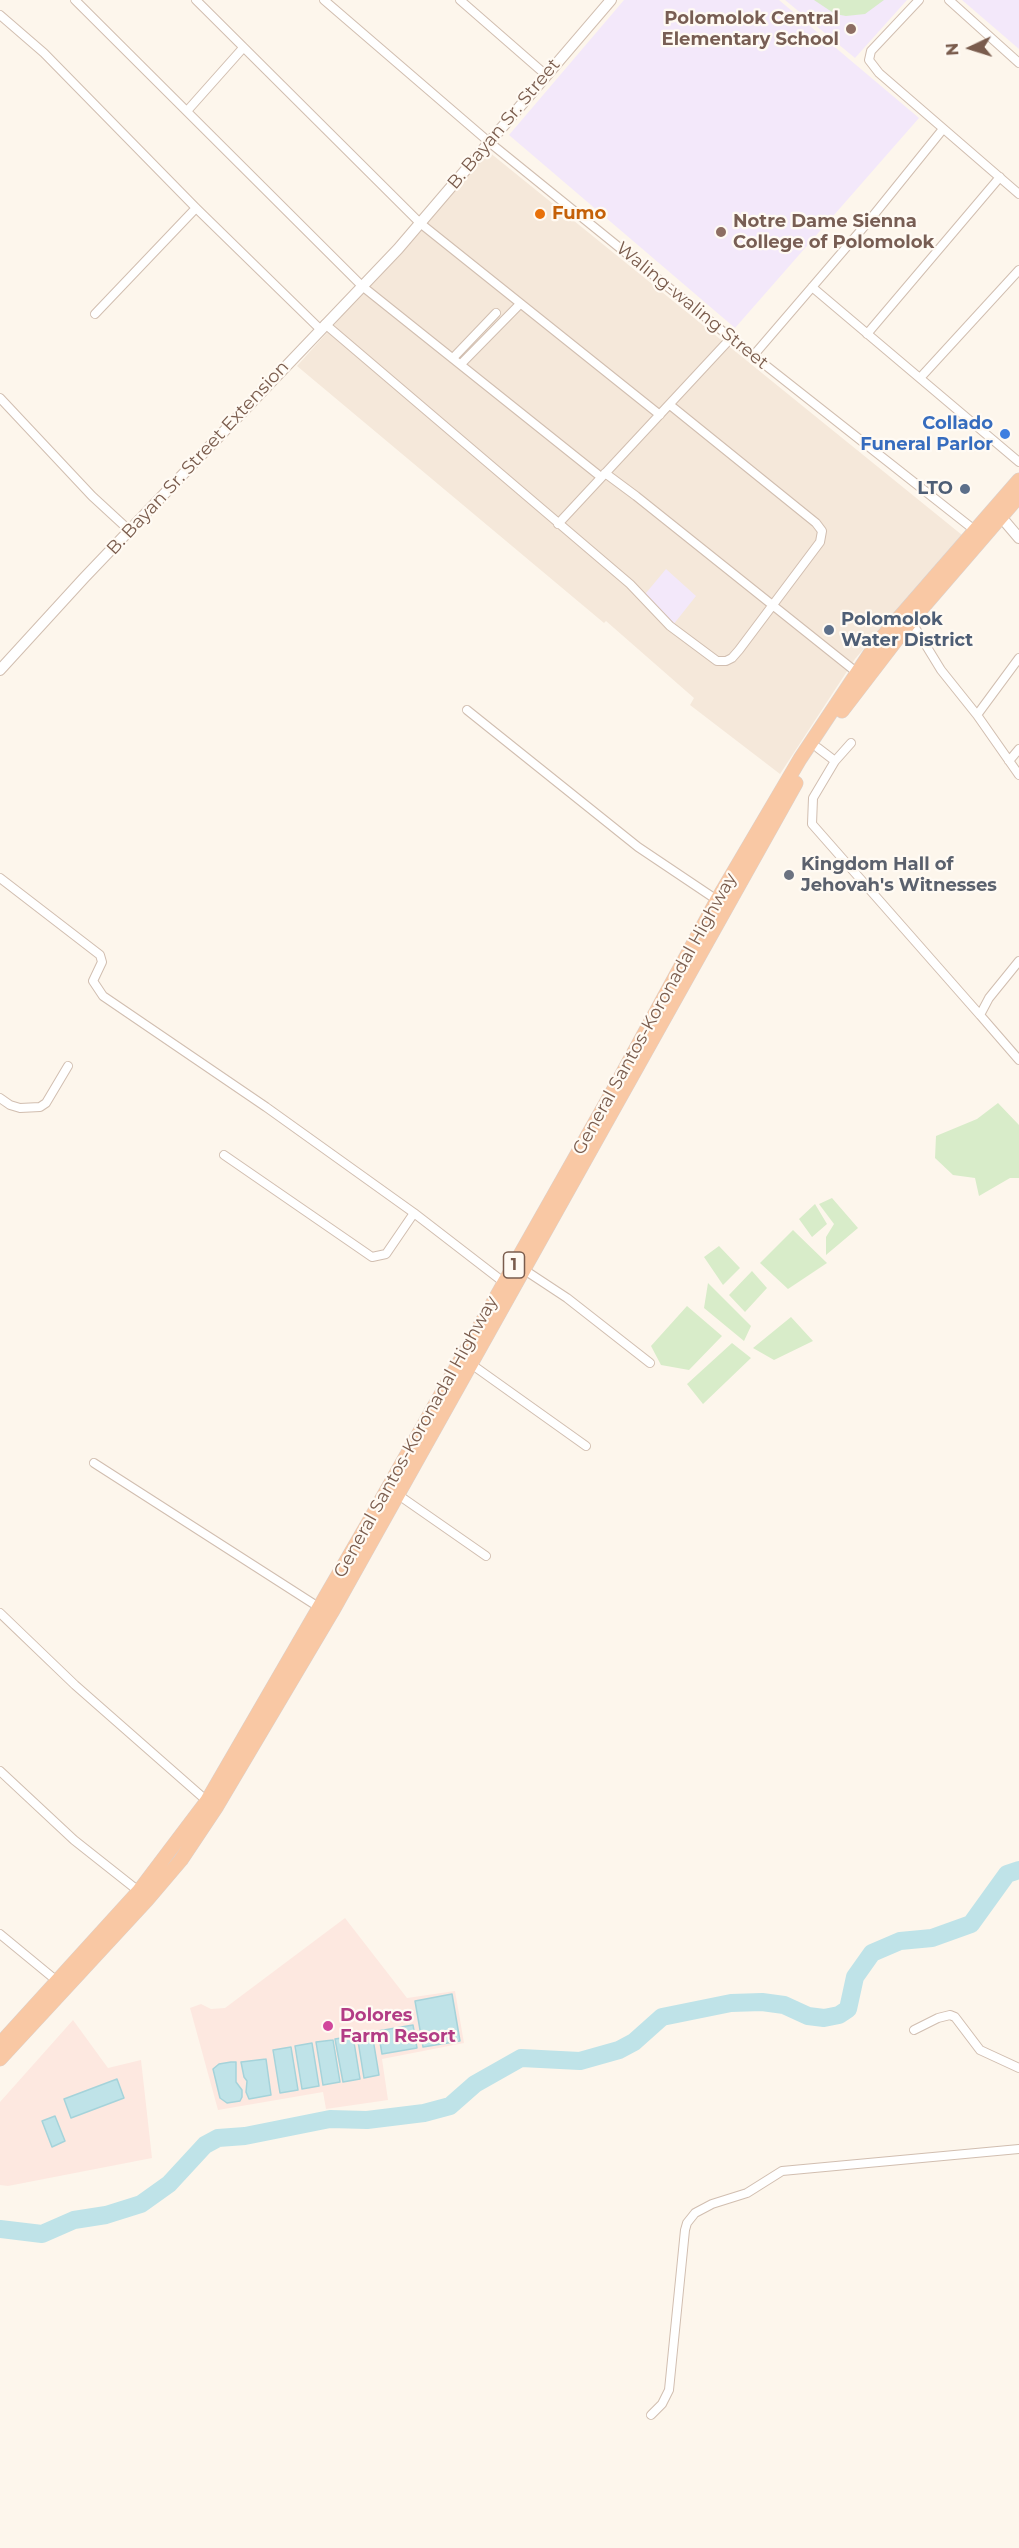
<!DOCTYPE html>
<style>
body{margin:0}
#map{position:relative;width:1019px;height:2548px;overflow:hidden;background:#fdf6ec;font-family:Montserrat,sans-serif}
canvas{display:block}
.north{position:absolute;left:941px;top:18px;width:60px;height:60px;-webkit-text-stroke:4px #fffaf3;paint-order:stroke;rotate:266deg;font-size:16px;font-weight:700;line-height:24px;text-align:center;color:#7a5c4d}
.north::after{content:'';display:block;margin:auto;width:21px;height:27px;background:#7a5c4d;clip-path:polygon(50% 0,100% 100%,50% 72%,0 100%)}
</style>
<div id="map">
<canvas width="1019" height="2548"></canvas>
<div class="north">N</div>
</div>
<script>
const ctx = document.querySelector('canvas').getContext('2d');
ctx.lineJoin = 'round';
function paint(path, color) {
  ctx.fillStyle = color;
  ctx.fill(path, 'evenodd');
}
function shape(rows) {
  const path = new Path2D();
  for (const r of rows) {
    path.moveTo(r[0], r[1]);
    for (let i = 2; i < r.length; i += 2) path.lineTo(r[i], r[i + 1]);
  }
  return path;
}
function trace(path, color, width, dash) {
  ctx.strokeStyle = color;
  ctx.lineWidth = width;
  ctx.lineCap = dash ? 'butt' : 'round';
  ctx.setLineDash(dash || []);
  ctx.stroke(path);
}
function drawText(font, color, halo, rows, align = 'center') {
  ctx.font = font + ' Montserrat,sans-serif';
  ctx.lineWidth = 4.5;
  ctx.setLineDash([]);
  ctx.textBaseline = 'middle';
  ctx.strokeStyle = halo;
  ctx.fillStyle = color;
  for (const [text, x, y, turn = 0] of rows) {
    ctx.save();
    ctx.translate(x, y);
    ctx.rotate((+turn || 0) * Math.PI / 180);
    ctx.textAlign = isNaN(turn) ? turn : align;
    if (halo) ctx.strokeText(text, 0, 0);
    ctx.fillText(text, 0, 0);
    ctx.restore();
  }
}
paint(shape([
 [489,152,962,535,855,659,780,774,690,705,694,698,606,621,604,623,297,366]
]), '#f5e8da');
paint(shape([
 [345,1918,407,1998,455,1991,464,2043,382,2059,388,2100,326,2109,323,2092,218,2110,190,2008,201,2004,211,2009,225,2008],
 [73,2020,108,2068,141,2060,152,2158,8,2186,0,2185,0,2102]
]), '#fde8e0');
paint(shape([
 [624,0,779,0,919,118,735,328,509,135],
 [785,0,907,0,855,58],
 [962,0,1019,0,1019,49],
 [666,569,696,596,673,625,641,599]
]), '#f3e8fa');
paint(shape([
 [814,0,884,0,865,14,846,16,835,14],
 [998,1103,1019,1125,1019,1178,1010,1178,979,1196,975,1178,953,1175,935,1158,936,1136,977,1119],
 [832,1198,858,1228,826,1255,826,1237,834,1224,819,1204],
 [815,1204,827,1224,812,1237,799,1219],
 [793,1230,827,1263,788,1289,760,1263],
 [719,1246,740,1268,723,1285,704,1257],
 [752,1271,767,1288,745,1312,729,1295],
 [708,1283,751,1326,744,1341,704,1308],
 [687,1306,722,1336,689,1370,661,1365,651,1346],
 [791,1317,813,1341,774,1360,753,1348],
 [732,1343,751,1358,703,1404,687,1384]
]), '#d8ecc9');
const water = shape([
 [452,1994,460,2041,423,2047,415,2001,452,1994],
 [413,2025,417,2048,382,2054,378,2031,413,2025],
 [372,2033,379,2075,364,2078,357,2035,372,2033],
 [353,2036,360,2079,343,2082,335,2039,353,2036],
 [333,2040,340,2082,323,2085,316,2042,333,2040],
 [312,2043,319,2086,302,2089,295,2046,312,2043],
 [291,2047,298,2090,280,2093,273,2050,291,2047],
 [266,2059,271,2095,249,2099,246,2092,247,2081,244,2077,241,2062,266,2059],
 [231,2062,236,2062,236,2082,242,2090,242,2097,240,2101,227,2103,220,2098,213,2069,219,2064,231,2062],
 [117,2079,124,2098,71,2118,64,2099,117,2079],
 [55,2116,65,2141,52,2147,42,2121,55,2116]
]);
paint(water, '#bfe3e8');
trace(water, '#a5d3da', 1.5);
trace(shape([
 [0,2229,42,2234,74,2220,106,2215,141,2204,169,2184,205,2145,218,2138,245,2136,330,2119,367,2120,424,2113,450,2106,475,2084,521,2058,580,2061,619,2050,634,2042,662,2017,731,2003,762,2002,784,2005,808,2016,824,2018,839,2015,848,2009,855,1977,872,1953,900,1941,932,1938,971,1924,1007,1874,1019,1870]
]), '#bfe3e8', 18);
const minor = shape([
 [75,0,362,286,601,477],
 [196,0,420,223,660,415],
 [324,0,489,142,731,338,977,532],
 [460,0,546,75],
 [919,0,871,51,869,60,879,73,1019,194],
 [949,0,1019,63],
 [0,15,44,53,196,208,321,330],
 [187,111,243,48],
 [812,287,1019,462],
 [95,314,196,208],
 [325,324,630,584,670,626,717,661,726,661,732,658,739,650,820,542,822,531,816,523,670,405],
 [867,334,1000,177],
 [753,356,868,222,943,129],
 [453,358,496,313],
 [461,364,520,304],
 [920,378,1019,270],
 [0,398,92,496,130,531],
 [605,473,636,496,860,675],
 [558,524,731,338],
 [911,621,941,670,977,715,1019,658],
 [467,710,638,847,717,900],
 [977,715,1019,775],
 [818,748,835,761,813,798,812,824,980,1015],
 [835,761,851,743],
 [1009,761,1019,749],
 [0,878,100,955,102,962,93,981,103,996,266,1107,414,1213,506,1284],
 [1019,961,989,998,980,1015,1019,1060],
 [0,1098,10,1105,20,1108,40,1107,46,1103,68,1066],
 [224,1155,372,1257,386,1254,414,1213],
 [520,1267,567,1298,650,1363],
 [471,1364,586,1446],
 [94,1463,320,1608],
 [397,1494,486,1556],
 [0,1613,75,1685,207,1801],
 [0,1771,74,1840,141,1893],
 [0,1934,57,1981],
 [914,2030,938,2018,950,2015,955,2017,980,2050,1019,2068],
 [651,2415,662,2404,669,2390,685,2230,687,2223,695,2213,712,2204,747,2193,782,2171,1019,2149]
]);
const tertiary = shape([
 [996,511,1019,538],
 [0,670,84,578,398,249,611,0]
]);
const trunk = shape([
 [842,711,911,621,1019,496],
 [0,2044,139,1891,207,1801,367,1525,614,1089,717,900,800,759,877,643,1019,480],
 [0,2059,147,1900,181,1860,217,1806,332,1612,796,783]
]);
trace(minor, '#d1beb0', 10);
trace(tertiary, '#d1beb0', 12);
trace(trunk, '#dad1cd', 15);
trace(minor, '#fff', 8);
trace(tertiary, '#fff', 10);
trace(trunk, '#f9c8a4', 14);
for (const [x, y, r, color] of [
 [851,29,6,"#8d6e63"],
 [540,214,6,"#e8710a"],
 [721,232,6,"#8d6e63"],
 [1005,434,6,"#3f7fe0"],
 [965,489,6,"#5c6f8a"],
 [829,630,6,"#5c6f8a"],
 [789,875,6,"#6b7280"],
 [328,2026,6,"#d1479c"]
]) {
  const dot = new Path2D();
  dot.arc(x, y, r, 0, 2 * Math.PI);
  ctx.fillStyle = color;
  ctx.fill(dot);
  trace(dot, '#fffaf3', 2);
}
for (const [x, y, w] of [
 [514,1265,21]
]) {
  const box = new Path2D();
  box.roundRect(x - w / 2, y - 13, w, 26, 4.5);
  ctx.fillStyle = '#fffaf3';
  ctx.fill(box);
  trace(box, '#7a5c4d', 1.5);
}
drawText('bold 16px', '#7a5c4d', null, [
 ["1",514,1265]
]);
drawText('bold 18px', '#785e54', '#fffaf3', [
 ["Polomolok Central",839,19],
 ["Elementary School",839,40],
 ["Notre Dame Sienna",733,222,"left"],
 ["College of Polomolok",733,243,"left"]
], 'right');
drawText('18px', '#7a5c4d', '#fffaf3', [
 ["B. Bayan Sr. Street",504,124,-50],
 ["Waling-waling Street",692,306,39],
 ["B. Bayan Sr. Street Extension",198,458,-47],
 ["General Santos-Koronadal Highway",655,1014,-61],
 ["General Santos-Koronadal Highway",416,1437,-61]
]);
drawText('bold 18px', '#c56008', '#fffaf3', [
 ["Fumo",552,214]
], 'left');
drawText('bold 18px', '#366cbe', '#fffaf3', [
 ["Collado",993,424],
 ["Funeral Parlor",993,445]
], 'right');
drawText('bold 18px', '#4e5e75', '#fffaf3', [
 ["LTO",953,489],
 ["Polomolok",841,620,"left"],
 ["Water District",841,641,"left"]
], 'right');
drawText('bold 18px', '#5b616d', '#fffaf3', [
 ["Kingdom Hall of",801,865],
 ["Jehovah's Witnesses",801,886]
], 'left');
drawText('bold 18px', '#b23c85', '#fffaf3', [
 ["Dolores",340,2016],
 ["Farm Resort",340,2037]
], 'left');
</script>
